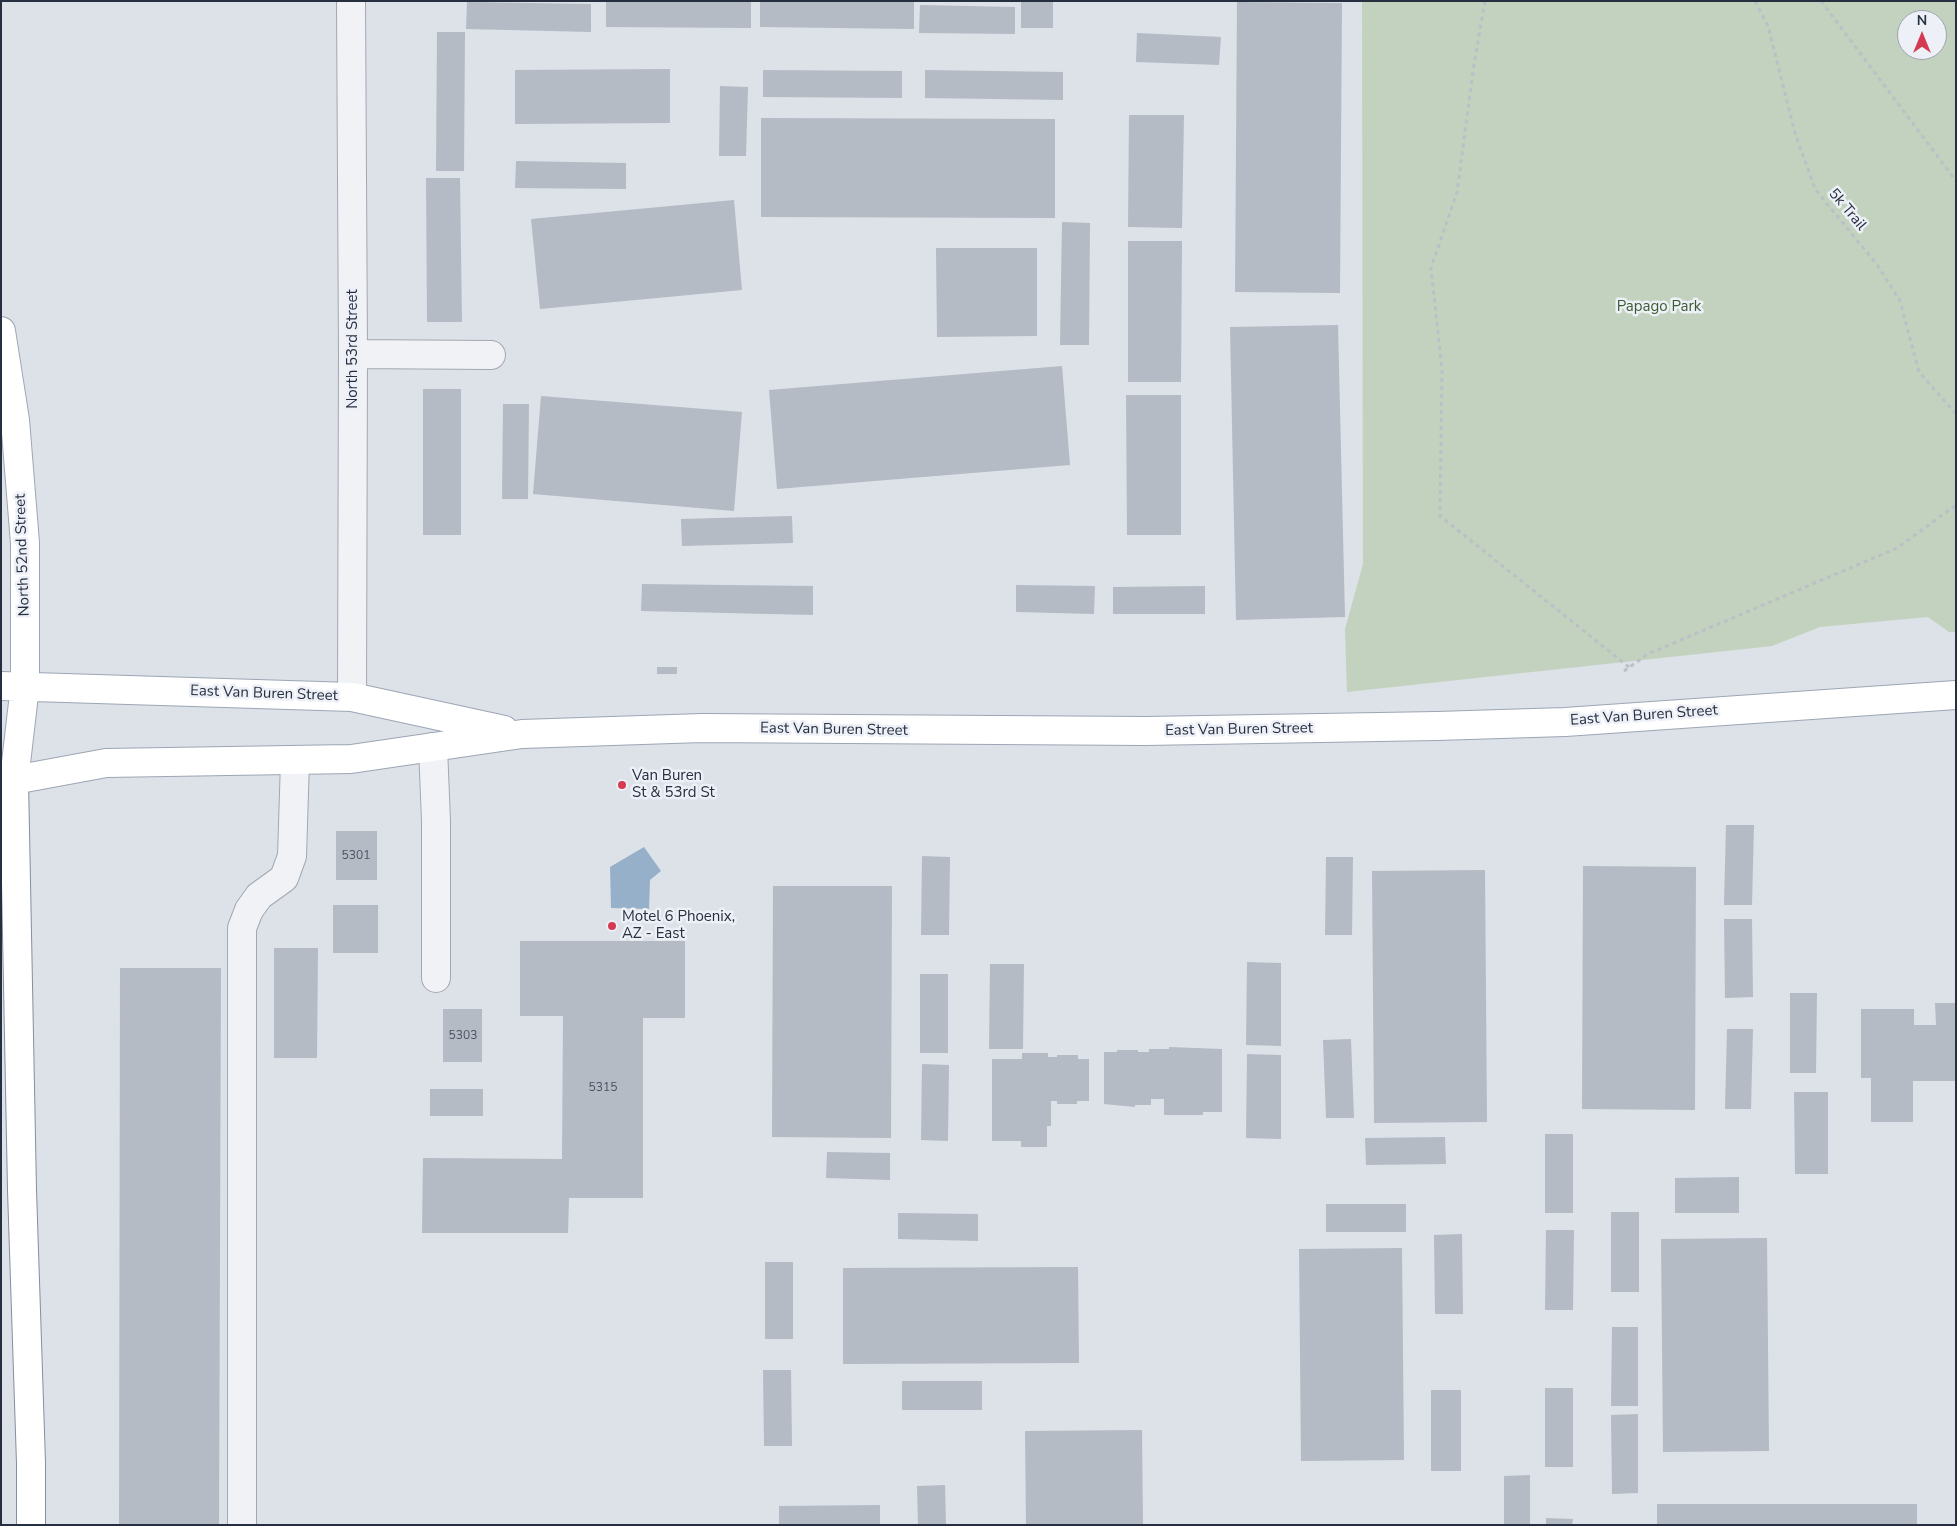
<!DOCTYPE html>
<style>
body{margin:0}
#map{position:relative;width:1957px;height:1526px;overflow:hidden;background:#dde1e8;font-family:"Nunito Sans",sans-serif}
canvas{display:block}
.frame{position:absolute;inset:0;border:2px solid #262f3f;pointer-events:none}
.north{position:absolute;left:1897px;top:10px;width:50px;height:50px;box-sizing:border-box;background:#edf0f6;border:1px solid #9da3ad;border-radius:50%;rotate:0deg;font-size:14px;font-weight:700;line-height:20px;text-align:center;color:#262f3f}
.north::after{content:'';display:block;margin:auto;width:18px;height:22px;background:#d53a53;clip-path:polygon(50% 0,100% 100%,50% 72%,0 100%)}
</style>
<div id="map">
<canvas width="1957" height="1526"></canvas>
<div class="frame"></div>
<div class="north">N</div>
</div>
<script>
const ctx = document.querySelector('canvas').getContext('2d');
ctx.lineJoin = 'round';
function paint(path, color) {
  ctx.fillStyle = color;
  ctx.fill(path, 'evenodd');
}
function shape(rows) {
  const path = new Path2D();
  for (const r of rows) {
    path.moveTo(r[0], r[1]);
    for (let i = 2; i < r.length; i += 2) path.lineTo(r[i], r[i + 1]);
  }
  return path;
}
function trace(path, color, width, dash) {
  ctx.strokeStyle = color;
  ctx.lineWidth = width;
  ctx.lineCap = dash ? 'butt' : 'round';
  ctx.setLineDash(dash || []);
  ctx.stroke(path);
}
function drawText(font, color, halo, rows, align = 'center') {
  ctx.font = font + ' "Nunito Sans",sans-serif';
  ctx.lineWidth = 5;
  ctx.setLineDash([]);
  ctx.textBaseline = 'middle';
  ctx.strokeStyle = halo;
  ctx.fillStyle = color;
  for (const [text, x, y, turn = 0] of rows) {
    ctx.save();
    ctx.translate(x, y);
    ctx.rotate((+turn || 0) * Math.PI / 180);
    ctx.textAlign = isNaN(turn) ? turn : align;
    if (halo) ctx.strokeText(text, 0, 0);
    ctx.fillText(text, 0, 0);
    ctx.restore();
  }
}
paint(shape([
 [1362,1,1956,1,1956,632,1949,632,1928,617,1820,627,1772,646,1347,692,1345,629,1363,564],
 [1907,20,1937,20,1937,50,1907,50]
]), '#c3d2be');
paint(shape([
 [644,847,661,871,650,880,649,909,611,908,610,867]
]), '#96b0ca');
paint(shape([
 [606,1,751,1,751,28,606,27],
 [760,1,914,1,914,29,760,27],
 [1021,1,1053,1,1053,28,1021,28],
 [467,2,591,4,591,32,466,29],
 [1237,2,1342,3,1340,293,1235,292],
 [920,5,1015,7,1015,34,919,33],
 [437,32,465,32,464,171,436,171],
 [1137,33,1221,37,1219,65,1136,62],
 [670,69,670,123,515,124,515,70],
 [763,70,902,71,902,98,763,97],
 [925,70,1063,72,1063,100,925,98],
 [720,86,748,87,746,156,719,156],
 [1129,115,1184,115,1182,228,1128,227],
 [761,118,1055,119,1055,218,761,217],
 [516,161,626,163,626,189,515,188],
 [426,178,460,178,462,322,427,322],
 [734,200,742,290,540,309,531,219],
 [1062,222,1090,223,1089,345,1060,345],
 [1128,241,1182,241,1181,382,1128,382],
 [936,248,1037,248,1037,336,937,337],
 [1338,325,1345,617,1236,620,1230,327],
 [1062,366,1070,465,777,489,769,390],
 [423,389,461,389,461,535,423,535],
 [1126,395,1181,395,1181,535,1127,535],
 [541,396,742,412,734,511,533,494],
 [503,404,529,404,528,499,502,499],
 [792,516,793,543,682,546,681,519],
 [642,584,813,586,813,615,641,611],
 [1016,585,1095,586,1094,614,1016,612],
 [1205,586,1205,614,1113,614,1113,587],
 [657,667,677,667,677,674,657,674],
 [1726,825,1754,825,1752,905,1724,905],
 [336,831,377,831,377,880,336,880],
 [922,856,950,857,949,935,921,935],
 [1326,857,1353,857,1352,935,1325,935],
 [1583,866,1696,867,1695,1110,1582,1109],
 [1485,870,1487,1122,1374,1123,1372,871],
 [773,886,892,886,891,1138,772,1137],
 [333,905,378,905,378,953,333,953],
 [1724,919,1752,919,1753,997,1725,998],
 [520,941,685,941,685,1018,643,1018,643,1198,569,1198,568,1233,422,1233,423,1158,562,1159,563,1016,520,1016],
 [274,948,318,948,317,1058,274,1058],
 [1247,962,1281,963,1281,1046,1246,1045],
 [990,964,1024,964,1023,1049,989,1049],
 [120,968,221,968,219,1525,119,1525],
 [920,974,948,974,948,1053,920,1053],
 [1790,993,1817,993,1816,1073,1790,1073],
 [1935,1003,1956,1003,1956,1081,1913,1081,1913,1122,1871,1122,1871,1078,1861,1078,1861,1009,1914,1009,1914,1025,1936,1025],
 [443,1009,482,1009,482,1062,443,1062],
 [1727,1029,1753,1029,1751,1109,1725,1109],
 [1351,1039,1354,1118,1326,1118,1323,1040],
 [1169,1047,1222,1049,1222,1112,1203,1112,1203,1115,1164,1115,1164,1099,1151,1099,1151,1105,1135,1105,1135,1107,1104,1104,1104,1052,1117,1052,1117,1050,1138,1050,1138,1052,1149,1052,1149,1049,1169,1049],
 [1022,1053,1048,1053,1048,1057,1057,1057,1057,1055,1078,1055,1078,1059,1089,1059,1089,1101,1077,1101,1077,1104,1057,1104,1057,1101,1051,1101,1051,1126,1047,1126,1047,1147,1021,1147,1021,1141,992,1141,992,1059,1022,1059],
 [1247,1054,1281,1055,1281,1139,1246,1138],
 [922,1064,949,1065,948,1141,921,1140],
 [430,1089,483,1089,483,1116,430,1116],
 [1794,1092,1828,1092,1828,1174,1795,1174],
 [1545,1134,1573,1134,1573,1213,1545,1213],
 [1445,1137,1446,1164,1366,1165,1365,1138],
 [827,1152,890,1153,890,1180,826,1178],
 [1739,1177,1739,1213,1675,1213,1675,1178],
 [1326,1204,1406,1204,1406,1232,1326,1232],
 [1611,1212,1639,1212,1639,1292,1611,1292],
 [898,1213,978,1214,978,1241,898,1239],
 [1546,1230,1574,1230,1573,1310,1545,1310],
 [1462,1234,1463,1314,1435,1314,1434,1235],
 [1767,1238,1769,1451,1663,1452,1661,1239],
 [1402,1248,1404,1460,1301,1461,1299,1249],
 [765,1262,793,1262,793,1339,765,1339],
 [1078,1267,1079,1363,843,1364,843,1268],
 [1612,1327,1638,1327,1638,1406,1611,1406],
 [763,1370,791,1370,792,1446,764,1446],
 [902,1381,982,1381,982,1410,902,1410],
 [1545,1388,1573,1388,1573,1467,1545,1467],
 [1431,1390,1461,1390,1461,1471,1431,1471],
 [1638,1414,1638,1493,1612,1494,1611,1415],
 [1142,1430,1143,1525,1026,1525,1025,1431],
 [1530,1475,1530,1525,1504,1525,1504,1476],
 [945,1485,946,1525,918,1525,917,1486],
 [1657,1504,1917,1504,1917,1525,1657,1525],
 [880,1505,880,1525,779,1525,779,1506],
 [1546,1518,1573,1519,1572,1525,1546,1525]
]), '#b4bbc5');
const minor = shape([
 [351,1,353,354,352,697],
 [353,354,491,355],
 [433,747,436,821,436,978],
 [242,1525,242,928,249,910,259,896,284,878,292,856,295,761]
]);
const major = shape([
 [1,331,15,420,25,543,25,686,14,780],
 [1,686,352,697,504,730],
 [1,780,14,780,106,763,351,759,522,734,702,728,1145,731,1437,726,1565,722,1956,695]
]);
const highway = shape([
 [14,780,22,1190,31,1463,31,1525]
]);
trace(minor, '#a2a8b2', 30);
trace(major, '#9ca6b4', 30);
trace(highway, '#848f9f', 30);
trace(shape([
 [1485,1,1474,64,1457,192,1431,268,1442,370,1440,516,1629,667],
 [1755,1,1768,26,1795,133,1815,189,1878,266,1900,301,1919,372,1956,414],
 [1821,1,1956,181],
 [1624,671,1648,654,1897,548,1956,505]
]), '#bbbfc6', 3, [4, 4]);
trace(minor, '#f0f2f6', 28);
trace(major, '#fff', 28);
trace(highway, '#fff', 28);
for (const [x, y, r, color] of [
 [622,785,5,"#d53a53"],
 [612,926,5,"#d53a53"]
]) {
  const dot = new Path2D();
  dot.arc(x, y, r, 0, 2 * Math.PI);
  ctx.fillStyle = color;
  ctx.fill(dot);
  trace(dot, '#edf0f6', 2);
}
drawText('12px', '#4a5260', null, [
 ["5301",356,856],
 ["5303",463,1036],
 ["5315",603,1088]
]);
drawText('15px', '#262f3f', '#edf0f6', [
 ["5k Trail",1847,210,50],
 ["North 53rd Street",353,349,-90],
 ["North 52nd Street",23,555,-92],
 ["East Van Buren Street",264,694,2],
 ["East Van Buren Street",1644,716,-4],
 ["East Van Buren Street",834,730,1],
 ["East Van Buren Street",1239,730,-1]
]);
drawText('15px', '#3b5c32', '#edf0f6', [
 ["Papago Park",1659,307]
]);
drawText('15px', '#262f3f', '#edf0f6', [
 ["Van Buren",632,776],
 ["St & 53rd St",632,793],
 ["Motel 6 Phoenix,",622,917],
 ["AZ - East",622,934]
], 'left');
</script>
